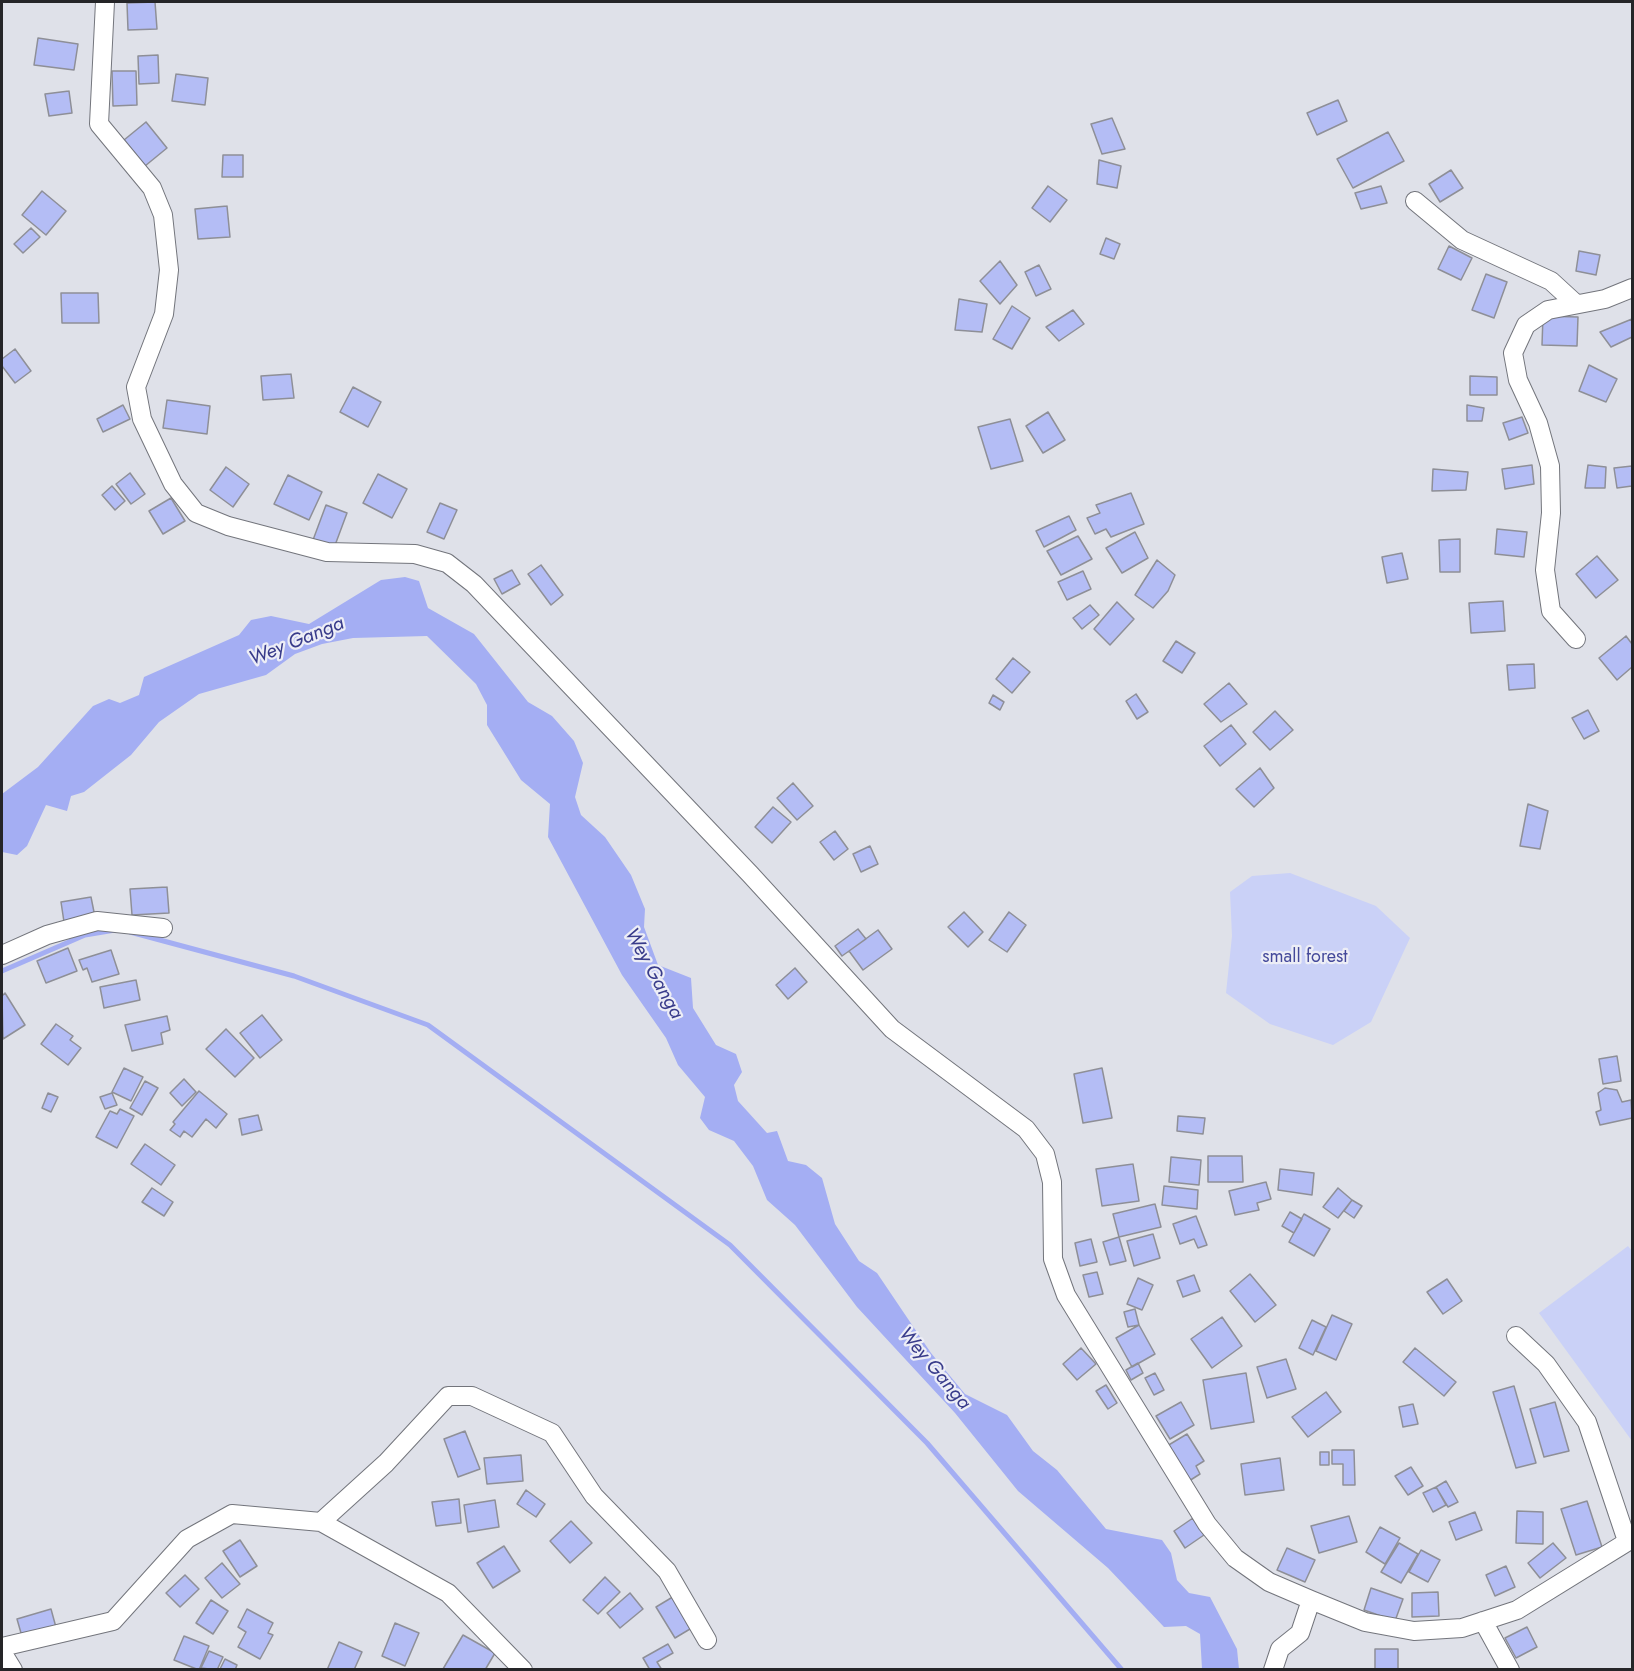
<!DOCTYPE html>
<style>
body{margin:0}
#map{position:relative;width:1634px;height:1671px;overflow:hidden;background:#dfe1e9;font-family:Jost,sans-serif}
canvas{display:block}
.frame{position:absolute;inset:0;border:3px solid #252528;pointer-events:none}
</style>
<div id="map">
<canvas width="1634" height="1671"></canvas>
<div class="frame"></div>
</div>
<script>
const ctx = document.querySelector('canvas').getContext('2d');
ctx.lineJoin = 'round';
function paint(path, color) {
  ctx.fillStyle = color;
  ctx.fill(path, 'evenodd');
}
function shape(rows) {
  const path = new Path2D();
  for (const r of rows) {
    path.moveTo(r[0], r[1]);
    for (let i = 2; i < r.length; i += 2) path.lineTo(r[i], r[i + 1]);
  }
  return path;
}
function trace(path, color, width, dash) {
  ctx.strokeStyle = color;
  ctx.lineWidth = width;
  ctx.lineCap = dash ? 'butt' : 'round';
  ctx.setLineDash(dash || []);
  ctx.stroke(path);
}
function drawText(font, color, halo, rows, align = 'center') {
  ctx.font = font + ' Jost,sans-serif';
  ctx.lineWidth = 4.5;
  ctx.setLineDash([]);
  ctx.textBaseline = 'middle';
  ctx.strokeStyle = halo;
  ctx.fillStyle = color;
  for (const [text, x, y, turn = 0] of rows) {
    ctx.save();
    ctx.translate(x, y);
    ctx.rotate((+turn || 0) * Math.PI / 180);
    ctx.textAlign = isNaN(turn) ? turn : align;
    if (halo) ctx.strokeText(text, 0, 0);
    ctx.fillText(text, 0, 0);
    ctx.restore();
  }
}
paint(shape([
 [1290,873,1376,906,1410,938,1371,1022,1333,1045,1270,1024,1226,993,1232,936,1230,892,1252,876],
 [1628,1246,1632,1251,1632,1441,1539,1313]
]), '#cad1f7');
paint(shape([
 [405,577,419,581,428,608,474,634,528,702,552,716,574,741,583,763,575,797,581,815,605,837,631,875,645,909,644,927,658,965,691,978,693,1008,716,1045,736,1054,742,1072,734,1085,738,1101,767,1133,777,1131,788,1161,806,1165,822,1178,835,1224,859,1261,877,1273,931,1353,965,1394,1007,1415,1033,1451,1057,1470,1106,1529,1162,1540,1171,1553,1177,1580,1189,1593,1210,1597,1237,1649,1239,1669,1202,1669,1200,1634,1186,1626,1164,1627,1108,1568,1018,1491,955,1413,857,1307,795,1225,767,1200,753,1166,734,1141,709,1130,700,1118,705,1097,678,1065,666,1038,622,975,548,837,550,804,521,780,487,725,487,705,476,684,427,636,353,638,322,644,295,654,266,675,199,694,159,722,131,755,84,792,71,796,67,811,46,805,27,846,17,855,2,852,2,794,38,767,93,706,109,699,120,703,139,695,144,677,239,635,251,620,271,616,309,624,381,580]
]), '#a4aef3');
trace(shape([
 [130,932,294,976,428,1025,730,1245,927,1443,1122,1670],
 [2,971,85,935,115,930]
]), '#a4aef3', 5);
const building = shape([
 [155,2,157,29,128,30,127,3,155,2],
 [38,38,78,44,74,70,34,65,38,38],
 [158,55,159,83,139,84,138,56,158,55],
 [112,71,136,71,137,105,113,106,112,71],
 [176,74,208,78,205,105,172,101,176,74],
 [69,91,72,113,49,116,45,94,69,91],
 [1338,100,1347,121,1317,135,1307,113,1338,100],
 [1112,118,1125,149,1102,154,1091,124,1112,118],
 [146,122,167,148,145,166,124,140,146,122],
 [1388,132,1404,161,1353,188,1337,159,1388,132],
 [223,155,243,155,243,177,222,177,223,155],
 [1099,160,1121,166,1117,188,1097,184,1099,160],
 [1451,170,1463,188,1440,202,1429,184,1451,170],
 [1048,186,1067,200,1050,222,1032,208,1048,186],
 [1381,186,1387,203,1361,209,1355,193,1381,186],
 [42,191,66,211,46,235,22,215,42,191],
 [227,206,230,237,198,239,195,209,227,206],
 [31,228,40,237,23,253,14,244,31,228],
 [1106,238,1120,244,1114,259,1100,254,1106,238],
 [1449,246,1472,258,1461,280,1438,269,1449,246],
 [1579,251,1600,255,1596,275,1576,271,1579,251],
 [1000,261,1017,285,1000,304,980,281,1000,261],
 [1039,265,1051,289,1036,296,1025,272,1039,265],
 [1486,274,1507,282,1494,318,1472,310,1486,274],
 [61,293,98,293,99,323,62,323,61,293],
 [959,299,987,304,982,332,955,330,959,299],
 [1012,306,1030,318,1012,349,993,339,1012,306],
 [1073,310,1084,324,1059,341,1046,327,1073,310],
 [1543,316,1578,317,1577,346,1542,345,1543,316],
 [1632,319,1632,337,1611,347,1600,332,1632,319],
 [15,349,31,371,15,383,2,366,2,359,15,349],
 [1589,365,1617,379,1606,402,1579,391,1589,365],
 [291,374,294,398,263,400,261,376,291,374],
 [1470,376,1497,377,1497,395,1470,395,1470,376],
 [353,387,381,402,368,427,340,412,353,387],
 [167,400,210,406,207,434,163,428,167,400],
 [123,405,130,419,103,432,97,419,123,405],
 [1467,405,1484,408,1482,421,1467,421,1467,405],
 [1048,412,1065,440,1043,453,1026,426,1048,412],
 [1522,417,1528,433,1509,440,1503,423,1522,417],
 [1010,419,1023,461,991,469,978,427,1010,419],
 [1532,465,1534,484,1505,489,1502,469,1532,465],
 [1588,465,1606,467,1605,488,1585,488,1588,465],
 [1632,466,1632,486,1617,488,1614,468,1632,466],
 [226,467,249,484,233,507,210,490,226,467],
 [1433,469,1468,472,1466,490,1432,491,1433,469],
 [130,473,145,494,131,504,116,484,130,473],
 [378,474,407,489,392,518,363,503,378,474],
 [288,475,322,492,309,520,274,504,288,475],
 [112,486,125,501,115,510,102,495,112,486],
 [1131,493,1144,524,1111,537,1106,529,1095,534,1087,518,1100,513,1096,505,1131,493],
 [171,498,185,521,163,534,149,511,171,498],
 [440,503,457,510,444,539,427,532,440,503],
 [326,505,347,513,334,548,313,540,326,505],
 [1069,516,1076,530,1044,547,1036,531,1069,516],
 [1497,529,1527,532,1524,557,1495,554,1497,529],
 [1135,532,1148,558,1122,573,1106,548,1135,532],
 [1078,536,1092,559,1061,575,1047,551,1078,536],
 [1460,539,1460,572,1440,572,1439,540,1460,539],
 [1402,553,1408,579,1387,583,1382,557,1402,553],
 [1597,556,1618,580,1596,598,1576,574,1597,556],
 [1157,560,1175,575,1168,591,1153,608,1135,595,1157,560],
 [541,565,563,595,551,605,528,574,541,565],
 [512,570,520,584,502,594,494,579,512,570],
 [1083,571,1091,589,1067,600,1058,582,1083,571],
 [1503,601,1505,631,1471,633,1469,603,1503,601],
 [1117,602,1134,619,1110,645,1094,629,1117,602],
 [1090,605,1099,615,1082,629,1073,618,1090,605],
 [1626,636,1632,644,1632,667,1617,680,1599,658,1626,636],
 [1176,641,1195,653,1182,673,1163,661,1176,641],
 [1013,658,1030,672,1012,693,996,679,1013,658],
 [1534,664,1535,688,1509,690,1507,665,1534,664],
 [1229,683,1247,704,1221,722,1204,704,1229,683],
 [1136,694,1148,712,1137,719,1126,701,1136,694],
 [993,695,1004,702,1000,710,989,703,993,695],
 [1588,710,1599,731,1584,739,1572,718,1588,710],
 [1275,711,1293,730,1270,750,1253,732,1275,711],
 [1231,725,1246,744,1220,766,1204,746,1231,725],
 [1260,768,1274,788,1254,807,1236,789,1260,768],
 [793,783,813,806,797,820,777,798,793,783],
 [1528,804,1548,811,1540,849,1520,846,1528,804],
 [773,807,791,822,772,843,755,827,773,807],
 [835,831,848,849,834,860,820,842,835,831],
 [870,846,878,864,861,872,853,854,870,846],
 [167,887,169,913,132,915,130,889,167,887],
 [91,897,95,917,64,922,61,902,91,897],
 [964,912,983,932,968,947,948,927,964,912],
 [1009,912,1026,925,1007,952,989,940,1009,912],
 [858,929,866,939,842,956,835,946,858,929],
 [878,930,892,949,863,970,849,951,878,930],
 [68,948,77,971,46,983,37,961,68,948],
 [111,950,119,974,92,982,87,968,83,970,79,960,111,950],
 [795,968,807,982,788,999,776,985,795,968],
 [136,980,140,1000,104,1008,100,987,136,980],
 [5,993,25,1025,3,1039,2,996,5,993],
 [262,1015,282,1040,260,1058,240,1033,262,1015],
 [167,1016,170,1030,161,1033,163,1044,132,1051,125,1025,167,1016],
 [56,1024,73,1036,70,1040,81,1048,68,1065,41,1044,56,1024],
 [226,1029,254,1058,235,1077,206,1049,226,1029],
 [1617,1056,1621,1081,1603,1084,1599,1059,1617,1056],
 [124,1068,143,1077,131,1101,112,1092,124,1068],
 [1102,1068,1112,1118,1083,1123,1074,1074,1102,1068],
 [184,1079,196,1092,182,1106,170,1093,184,1079],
 [145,1081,158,1088,142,1115,130,1108,145,1081],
 [1605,1088,1617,1090,1622,1102,1631,1100,1632,1118,1600,1125,1596,1112,1601,1110,1598,1093,1605,1088],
 [199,1091,227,1114,216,1128,206,1119,192,1137,184,1131,180,1137,170,1130,175,1124,173,1122,199,1091],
 [48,1093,58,1097,51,1112,42,1108,48,1093],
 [112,1093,117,1105,105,1109,100,1097,112,1093],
 [120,1109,134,1116,117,1148,96,1137,110,1111,117,1114,120,1109],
 [258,1115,262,1130,242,1135,239,1119,258,1115],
 [1178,1116,1205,1118,1203,1134,1177,1131,1178,1116],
 [145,1144,175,1165,161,1185,131,1164,145,1144],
 [1208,1156,1242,1156,1243,1182,1208,1182,1208,1156],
 [1171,1157,1201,1160,1199,1185,1169,1182,1171,1157],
 [1133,1164,1139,1201,1102,1206,1096,1169,1133,1164],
 [1280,1169,1314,1173,1312,1195,1278,1190,1280,1169],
 [1266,1182,1271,1199,1257,1203,1259,1210,1235,1215,1229,1191,1266,1182],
 [1164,1186,1198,1190,1197,1209,1162,1205,1164,1186],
 [152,1188,173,1202,164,1216,142,1202,152,1188],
 [1338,1188,1352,1200,1338,1218,1323,1207,1338,1188],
 [1352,1200,1362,1206,1354,1218,1344,1211,1352,1200],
 [1155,1204,1161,1227,1119,1237,1113,1214,1155,1204],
 [1290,1212,1302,1219,1294,1233,1282,1226,1290,1212],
 [1304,1214,1330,1229,1314,1256,1289,1242,1304,1214],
 [1196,1216,1207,1245,1198,1248,1194,1239,1180,1244,1173,1224,1196,1216],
 [1153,1234,1160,1258,1134,1266,1127,1241,1153,1234],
 [1119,1237,1126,1261,1110,1265,1103,1242,1119,1237],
 [1091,1239,1097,1262,1080,1266,1075,1243,1091,1239],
 [1097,1272,1103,1294,1089,1297,1083,1275,1097,1272],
 [1250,1274,1276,1305,1255,1322,1230,1291,1250,1274],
 [1194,1275,1200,1291,1183,1297,1177,1281,1194,1275],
 [1138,1278,1153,1285,1142,1310,1127,1304,1138,1278],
 [1447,1279,1462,1301,1443,1314,1427,1292,1447,1279],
 [1135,1309,1139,1325,1128,1327,1124,1312,1135,1309],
 [1332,1315,1352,1324,1336,1360,1316,1351,1332,1315],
 [1222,1317,1242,1346,1212,1368,1191,1339,1222,1317],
 [1312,1320,1326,1327,1313,1355,1299,1348,1312,1320],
 [1139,1325,1155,1354,1132,1367,1116,1338,1139,1325],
 [1081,1348,1096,1364,1077,1380,1063,1364,1081,1348],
 [1415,1348,1456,1382,1444,1396,1403,1362,1415,1348],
 [1286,1359,1296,1389,1267,1398,1257,1367,1286,1359],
 [1138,1363,1143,1373,1131,1380,1126,1370,1138,1363],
 [1155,1373,1164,1390,1154,1395,1145,1378,1155,1373],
 [1246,1373,1254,1422,1211,1429,1203,1380,1246,1373],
 [1106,1385,1117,1403,1108,1409,1096,1391,1106,1385],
 [1514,1386,1536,1463,1516,1468,1493,1392,1514,1386],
 [1326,1392,1341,1412,1308,1437,1292,1417,1326,1392],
 [1181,1402,1194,1425,1170,1439,1156,1416,1181,1402],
 [1555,1402,1569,1451,1544,1457,1530,1409,1555,1402],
 [1413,1404,1418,1424,1403,1427,1399,1407,1413,1404],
 [465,1431,480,1469,458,1477,444,1439,465,1431],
 [1187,1434,1204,1461,1196,1466,1200,1474,1189,1481,1167,1446,1187,1434],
 [1332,1450,1354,1450,1355,1485,1343,1485,1343,1464,1332,1464,1332,1450],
 [1320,1452,1329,1452,1329,1465,1320,1465,1320,1452],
 [521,1455,523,1481,487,1484,484,1458,521,1455],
 [1280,1458,1284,1490,1245,1495,1241,1464,1280,1458],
 [1411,1467,1423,1486,1408,1495,1395,1476,1411,1467],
 [1446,1481,1458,1502,1448,1507,1436,1487,1446,1481],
 [1436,1487,1446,1505,1433,1512,1423,1493,1436,1487],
 [526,1490,545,1504,536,1517,517,1504,526,1490],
 [459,1499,461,1523,436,1526,432,1502,459,1499],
 [495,1500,499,1527,468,1532,464,1505,495,1500],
 [1587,1501,1602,1547,1576,1555,1561,1509,1587,1501],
 [1517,1511,1543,1512,1543,1544,1516,1543,1517,1511],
 [1475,1512,1482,1530,1456,1540,1449,1522,1475,1512],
 [1349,1516,1357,1542,1319,1553,1311,1526,1349,1516],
 [1193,1518,1204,1535,1185,1548,1174,1531,1193,1518],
 [571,1521,592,1543,570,1563,550,1541,571,1521],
 [1380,1527,1400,1538,1385,1564,1366,1552,1380,1527],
 [240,1540,257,1566,240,1577,223,1551,240,1540],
 [1399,1543,1418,1554,1401,1583,1381,1572,1399,1543],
 [1553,1543,1566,1558,1540,1578,1528,1563,1553,1543],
 [504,1546,520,1571,493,1588,477,1563,504,1546],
 [1287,1548,1315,1560,1305,1582,1277,1570,1287,1548],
 [1421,1550,1440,1560,1428,1582,1409,1572,1421,1550],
 [222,1563,240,1584,222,1598,205,1578,222,1563],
 [1506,1566,1515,1587,1495,1596,1486,1575,1506,1566],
 [185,1575,199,1589,180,1607,166,1593,185,1575],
 [605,1577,620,1592,598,1614,583,1600,605,1577],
 [1371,1588,1403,1599,1395,1621,1364,1610,1371,1588],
 [1438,1592,1439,1616,1412,1617,1412,1593,1438,1592],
 [630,1593,643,1609,620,1628,607,1613,630,1593],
 [676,1595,695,1626,675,1638,656,1607,676,1595],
 [211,1600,228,1611,213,1634,196,1623,211,1600],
 [51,1609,57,1631,23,1640,17,1619,51,1609],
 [247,1609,273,1623,268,1633,273,1635,260,1659,238,1647,246,1632,238,1627,247,1609],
 [395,1623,419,1633,405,1666,382,1656,395,1623],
 [1527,1627,1537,1647,1516,1658,1505,1638,1527,1627],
 [463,1635,495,1653,485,1670,443,1669,463,1635],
 [184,1636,209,1646,199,1670,174,1660,184,1636],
 [339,1642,362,1652,354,1670,327,1670,339,1642],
 [668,1644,673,1653,657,1662,662,1670,650,1670,643,1658,668,1644],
 [1375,1649,1398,1649,1398,1670,1375,1670,1375,1649],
 [209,1651,223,1657,217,1670,201,1668,209,1651],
 [225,1659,237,1665,235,1670,220,1669,225,1659]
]);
paint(building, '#b4bdf5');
trace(building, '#8e8f97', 1.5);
const minor = shape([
 [105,2,99,124,152,188,163,215,169,270,164,314,136,387,142,419,173,484,196,513,228,526,327,552,415,554,447,563,474,584,750,874,892,1029,1026,1129,1045,1154,1052,1182,1053,1259,1066,1295,1207,1524,1235,1558,1269,1582,1311,1600,1365,1622,1414,1631,1462,1628,1517,1610,1632,1539],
 [1415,201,1462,240,1551,281,1575,303],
 [1576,639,1551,611,1545,570,1551,513,1550,466,1538,423,1518,380,1513,353,1526,325,1548,310,1605,299,1632,288],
 [2,955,47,935,97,921,163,928],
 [1516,1336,1546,1364,1587,1422,1627,1541],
 [321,1522,386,1463,448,1396,472,1396,552,1433,594,1496,667,1571,707,1640],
 [1483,1621,1510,1670],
 [2,1647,113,1621,187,1539,232,1514,321,1522,448,1593,523,1670],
 [2,1652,13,1670],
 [1273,1670,1280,1649,1300,1633,1311,1600]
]);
trace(minor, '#73757c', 20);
trace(minor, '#fff', 18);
drawText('18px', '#44499a', '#edeef6', [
 ["small forest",1305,958]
]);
drawText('italic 20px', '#393c8b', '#edeef6', [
 ["Wey Ganga",297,642,-22],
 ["Wey Ganga",653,974,61],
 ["Wey Ganga",934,1369,50]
]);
</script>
